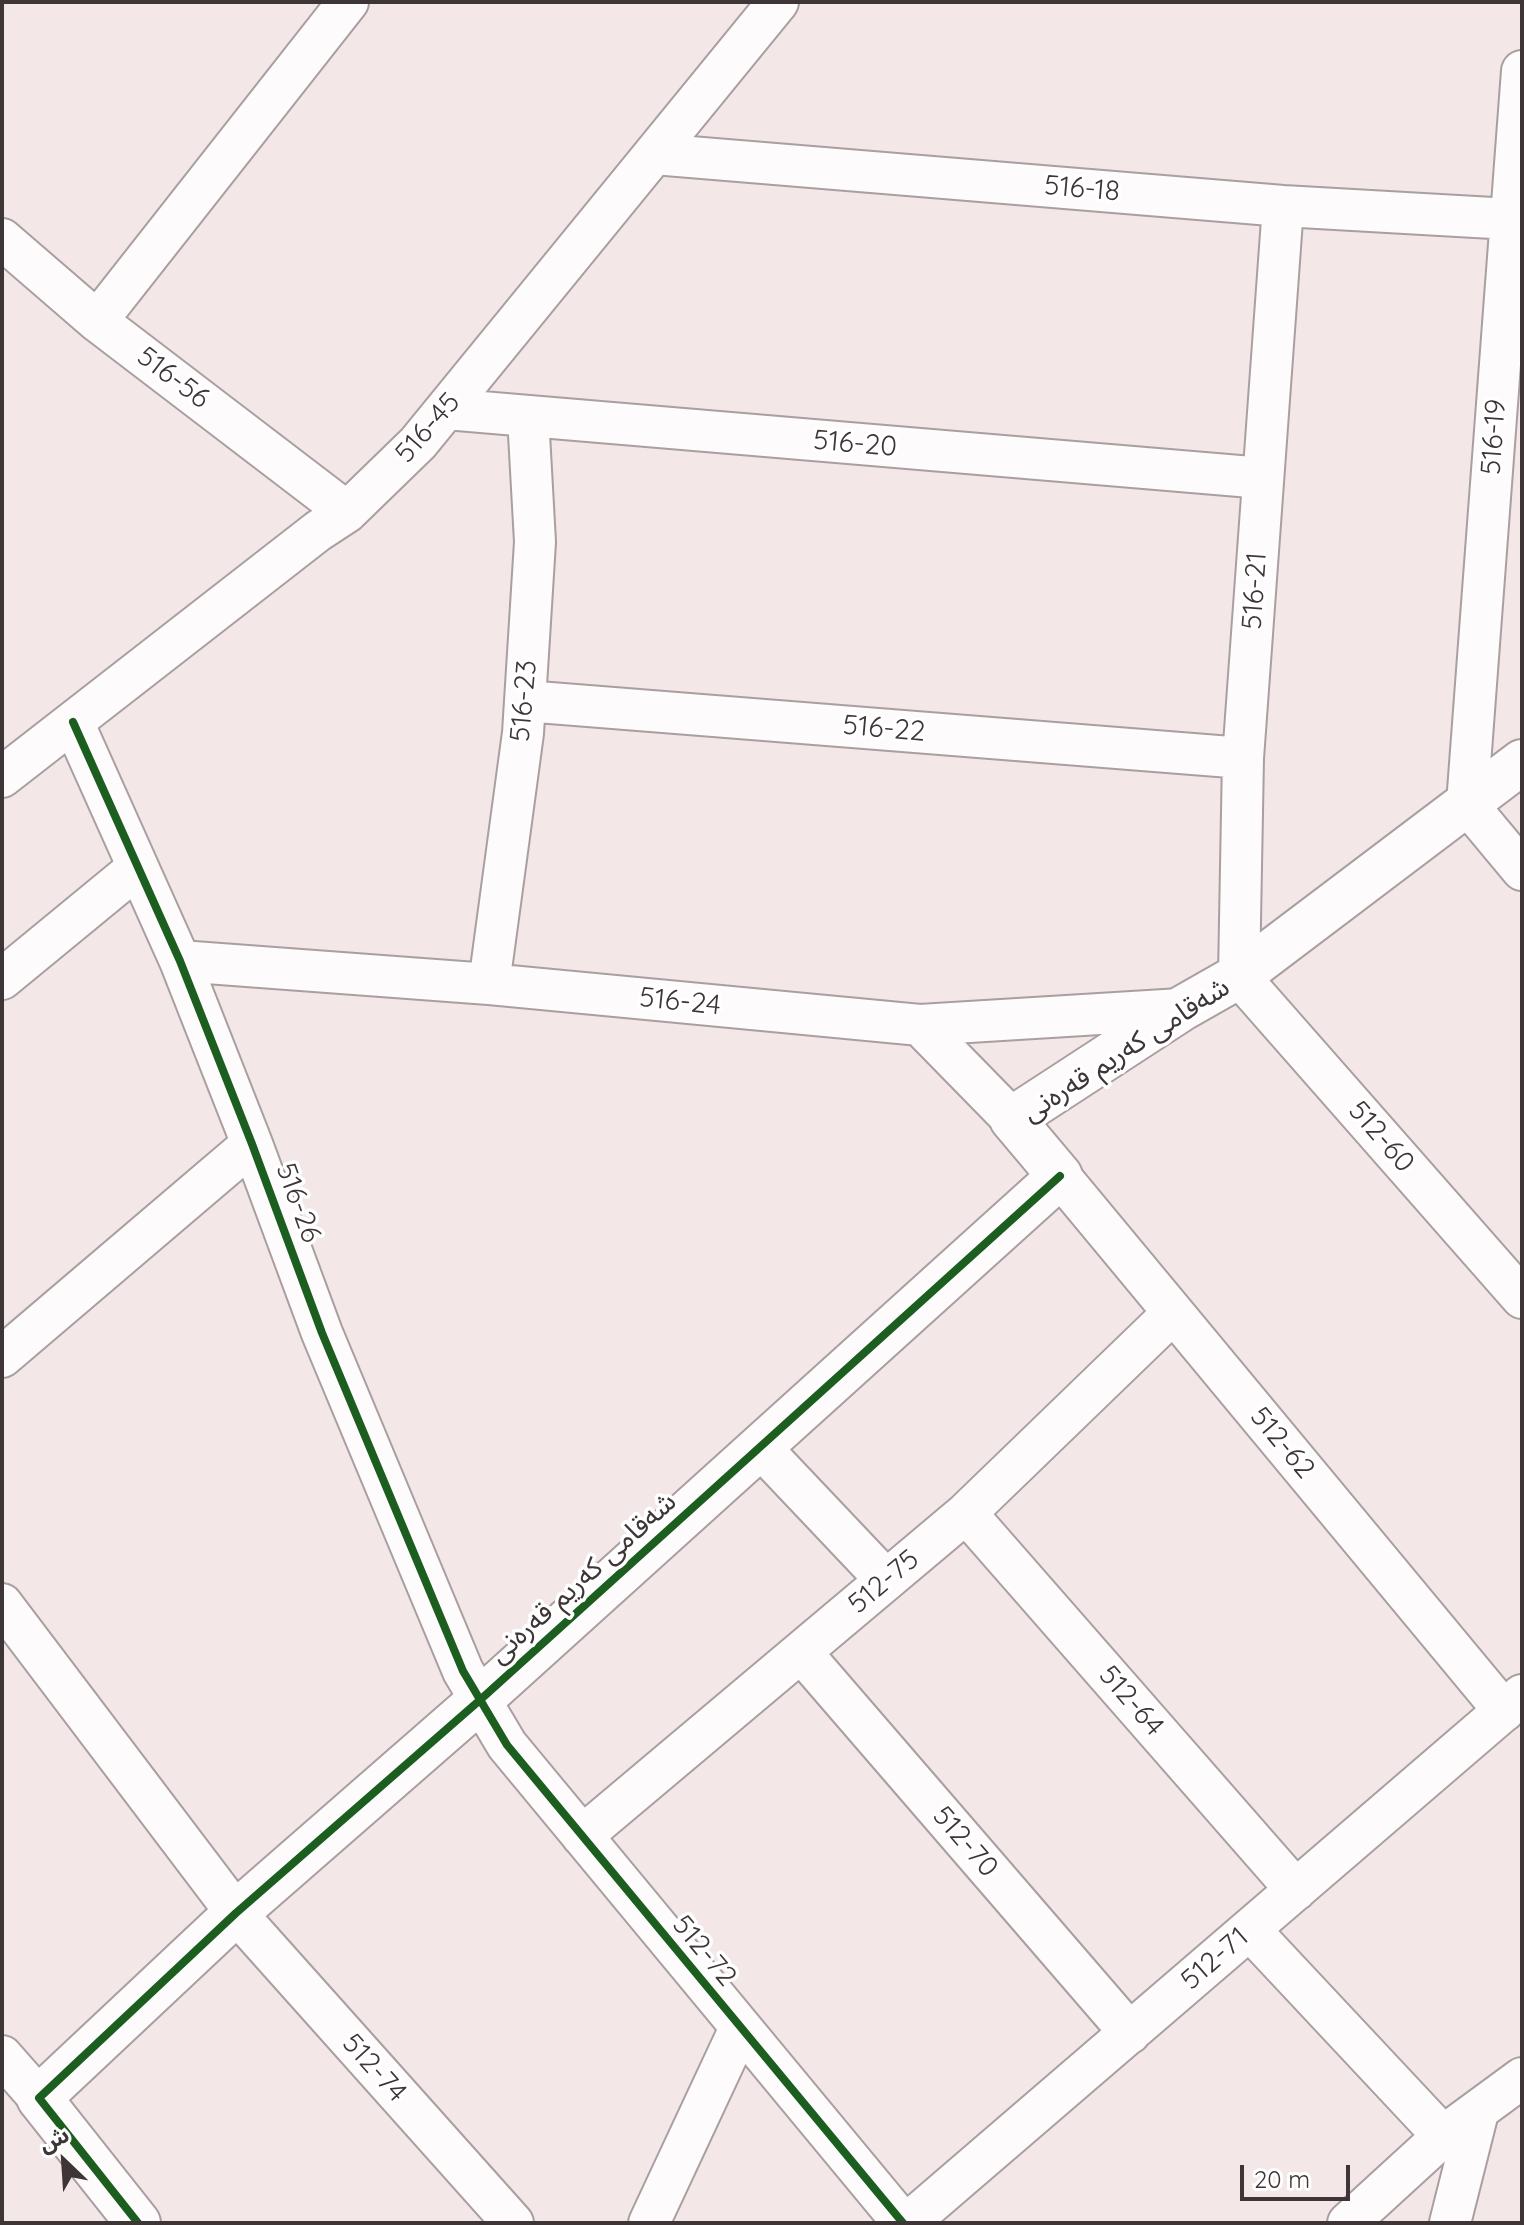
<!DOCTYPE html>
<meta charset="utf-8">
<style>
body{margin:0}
#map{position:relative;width:1524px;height:2225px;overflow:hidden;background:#f3e7e7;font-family:Quicksand,"Noto Sans Arabic",sans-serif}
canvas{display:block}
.frame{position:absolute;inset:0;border:4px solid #3e3536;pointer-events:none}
.north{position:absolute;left:24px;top:2121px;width:80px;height:80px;-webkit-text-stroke:6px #fff;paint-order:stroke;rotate:335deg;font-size:22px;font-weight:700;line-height:32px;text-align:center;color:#3e3536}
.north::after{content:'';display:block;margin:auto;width:28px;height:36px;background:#3e3536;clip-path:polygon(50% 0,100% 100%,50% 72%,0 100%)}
.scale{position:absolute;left:1240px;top:2165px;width:110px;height:36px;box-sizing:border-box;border:4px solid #3e3536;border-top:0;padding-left:10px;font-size:24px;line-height:28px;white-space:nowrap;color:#3e3536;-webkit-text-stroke:6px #fff;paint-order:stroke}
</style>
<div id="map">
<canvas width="1524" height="2225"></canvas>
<div class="frame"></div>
<div class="north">ش</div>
<div class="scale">20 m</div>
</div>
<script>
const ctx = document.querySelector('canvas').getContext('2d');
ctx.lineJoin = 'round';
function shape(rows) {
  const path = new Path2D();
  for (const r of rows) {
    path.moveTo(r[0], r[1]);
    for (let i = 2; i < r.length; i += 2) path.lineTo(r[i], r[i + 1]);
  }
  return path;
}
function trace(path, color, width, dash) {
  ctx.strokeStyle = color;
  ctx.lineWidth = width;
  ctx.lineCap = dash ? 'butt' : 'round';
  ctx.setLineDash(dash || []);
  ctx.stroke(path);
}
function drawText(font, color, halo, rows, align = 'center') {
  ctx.font = font + ' Quicksand,"Noto Sans Arabic",sans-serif';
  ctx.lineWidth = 7;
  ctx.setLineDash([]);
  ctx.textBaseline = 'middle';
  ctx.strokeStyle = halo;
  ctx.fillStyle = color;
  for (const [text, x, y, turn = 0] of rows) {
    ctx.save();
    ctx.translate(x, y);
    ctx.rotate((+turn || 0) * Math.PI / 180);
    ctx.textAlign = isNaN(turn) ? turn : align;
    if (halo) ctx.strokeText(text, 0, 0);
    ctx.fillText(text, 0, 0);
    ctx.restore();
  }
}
const street = shape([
 [1522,71,1467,804,1522,870],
 [654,154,1283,206,1510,219],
 [1283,206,1243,758,1239,976,1522,1298],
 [2,239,97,321,347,512],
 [97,321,348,2],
 [446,409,1263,478],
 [525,701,1243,758],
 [73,722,180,961,252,1144,322,1333,463,1671,507,1745,903,2223],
 [2,777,318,531,347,512,418,443,778,2],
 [180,961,489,984,920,1025,1181,1009],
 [2,979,137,868],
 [489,984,523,733,535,542,528,416],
 [920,1025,1012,1119],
 [1060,1176,1504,1711],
 [2,1357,252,1144],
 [760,1447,886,1580],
 [966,1513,1296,1890],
 [2,1604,236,1913,513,2223],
 [801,1652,1130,2033],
 [582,1836,966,1513,1173,1313],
 [1250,1930,1443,2136],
 [2,2056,39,2098],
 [649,2223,740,2028],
 [908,2223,1522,1695],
 [1348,2223,1443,2136,1522,2078],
 [1450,2223,1478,2112]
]);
const secondary = shape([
 [138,2223,39,2098,236,1913,480,1700,1060,1176,1012,1119,1181,1009,1239,976,1522,762]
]);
trace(street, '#a99fa0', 44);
trace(secondary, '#a99fa0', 48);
trace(street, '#fdfbfb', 40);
trace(secondary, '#fdfbfb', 44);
trace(shape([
 [73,722,180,961,252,1144,322,1333,463,1671,507,1745,903,2223],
 [138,2223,39,2098,236,1913,480,1700,1060,1176]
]), '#1b5e20', 8);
drawText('28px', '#3e3536', '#fff', [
 ["516-18",1082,189,5],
 ["516-56",173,378,37],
 ["516-45",428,428,-49],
 ["516-19",1494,437,-86],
 ["516-20",855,444,5],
 ["516-21",1255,591,-86],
 ["516-23",524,701,-85],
 ["516-22",884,729,5],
 ["516-24",680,1002,6],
 ["شەقامی کەریم قەرەنی",1126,1050,-33],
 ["512-60",1381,1137,49],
 ["516-26",298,1203,70],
 ["512-62",1282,1443,50],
 ["شەقامی کەریم قەرەنی",583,1578,-42],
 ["512-75",884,1582,-40],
 ["512-64",1131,1701,49],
 ["512-70",965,1842,49],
 ["512-72",704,1951,50],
 ["512-71",1215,1959,-41],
 ["512-74",374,2068,48]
]);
</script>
